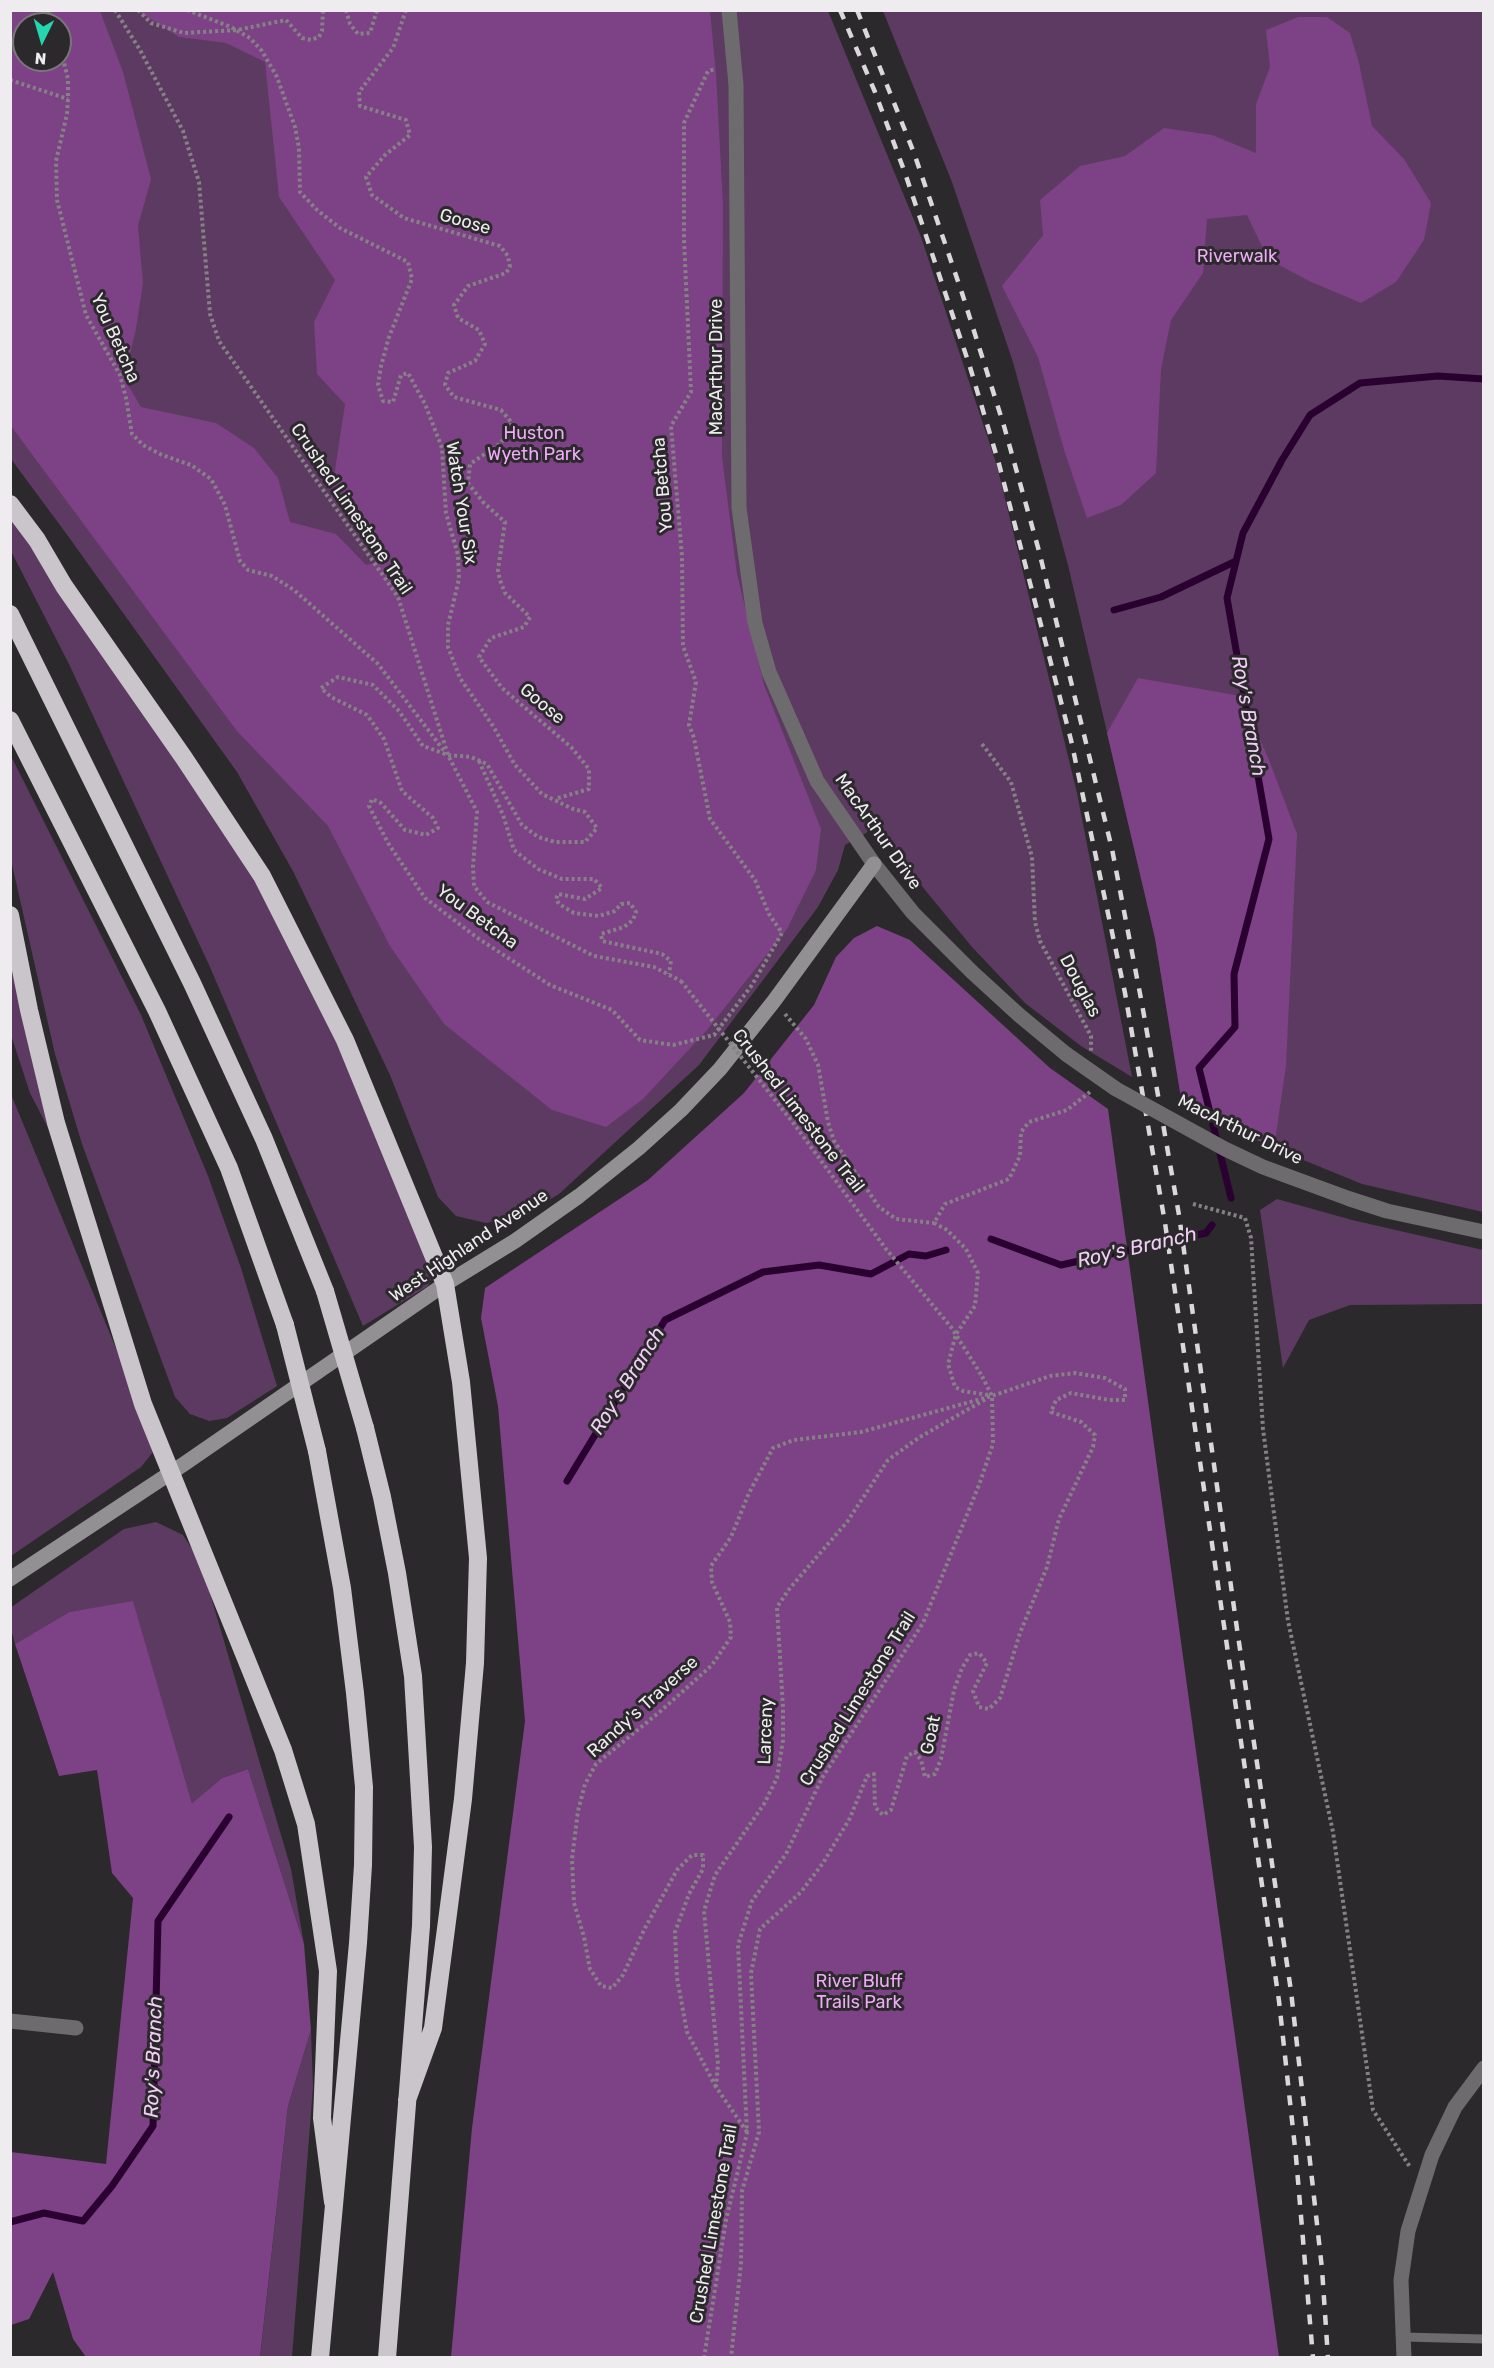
<!DOCTYPE html>
<style>
body{margin:0}
#map{position:relative;width:1494px;height:2368px;overflow:hidden;background:#2c292d;font-family:Rubik,sans-serif}
canvas{display:block}
.frame{position:absolute;inset:0;border:12px solid #eeecee;pointer-events:none}
.north{position:absolute;left:12px;top:12px;width:60px;height:60px;box-sizing:border-box;background:#2c292d;border:2px solid #7a777a;border-radius:50%;rotate:185deg;font-size:16px;font-weight:700;line-height:24px;text-align:center;color:#eeecee}
.north::after{content:'';display:block;margin:auto;width:21px;height:27px;background:#25d5ae;clip-path:polygon(50% 0,100% 100%,50% 72%,0 100%)}
</style>
<div id="map">
<canvas width="1494" height="2368"></canvas>
<div class="frame"></div>
<div class="north">N</div>
</div>
<script>
const ctx = document.querySelector('canvas').getContext('2d');
ctx.lineJoin = 'round';
function paint(path, color) {
  ctx.fillStyle = color;
  ctx.fill(path, 'evenodd');
}
function shape(rows) {
  const path = new Path2D();
  for (const r of rows) {
    path.moveTo(r[0], r[1]);
    for (let i = 2; i < r.length; i += 2) path.lineTo(r[i], r[i + 1]);
  }
  return path;
}
function trace(path, color, width, dash) {
  ctx.strokeStyle = color;
  ctx.lineWidth = width;
  ctx.lineCap = dash ? 'butt' : 'round';
  ctx.setLineDash(dash || []);
  ctx.stroke(path);
}
function drawText(font, color, halo, rows, align = 'center') {
  ctx.font = font + ' Rubik,sans-serif';
  ctx.lineWidth = 6;
  ctx.setLineDash([]);
  ctx.textBaseline = 'middle';
  ctx.strokeStyle = halo;
  ctx.fillStyle = color;
  for (const [text, x, y, turn = 0] of rows) {
    ctx.save();
    ctx.translate(x, y);
    ctx.rotate((+turn || 0) * Math.PI / 180);
    ctx.textAlign = isNaN(turn) ? turn : align;
    if (halo) ctx.strokeText(text, 0, 0);
    ctx.fillText(text, 0, 0);
    ctx.restore();
  }
}
paint(shape([
 [11,11,828,11,921,237,997,466,1077,793,1132,1077,1081,1046,1025,1003,972,947,925,890,878,826,845,845,838,870,818,907,699,1065,559,1194,524,1215,486,1223,456,1216,438,1197,390,1075,294,873,237,772,68,536,11,459],
 [24,24,60,24,60,60,24,60],
 [883,11,1483,11,1483,1212,1362,1184,1274,1148,1182,1104,1155,938,1068,565,1013,362,952,182],
 [10,509,225,807,333,1007,434,1273,428,1286,363,1326,210,967,69,664,11,551],
 [10,754,141,1015,208,1176,241,1268,277,1386,227,1418,209,1421,190,1414,175,1397,82,1144,55,1054,11,860],
 [10,963,61,1153,30,1093,11,1035],
 [10,1092,120,1358,148,1429,153,1452,141,1467,11,1556],
 [1277,1199,1352,1220,1483,1250,1483,1304,1350,1305,1309,1320,1283,1368,1260,1210],
 [156,1522,183,1535,201,1563,291,1869,304,1944,248,1769,222,1778,192,1803,133,1602,69,1612,15,1644,11,1629,10,1608,124,1529],
 [311,2030,313,2087,292,2357,260,2358,288,2106]
]), '#5d3a61');
paint(shape([
 [10,11,100,11,123,72,151,179,138,226,143,283,136,329,124,378,141,407,216,423,254,448,278,478,290,522,336,534,366,565,387,560,357,522,331,497,345,404,317,374,314,322,335,280,279,197,265,62,226,43,179,37,138,11,710,11,716,73,723,205,722,457,737,574,764,685,821,829,816,870,787,929,707,1030,643,1099,606,1127,552,1110,444,1024,390,946,328,826,237,731,11,426],
 [24,24,60,24,60,60,24,60],
 [1298,17,1327,17,1350,33,1359,63,1372,126,1404,159,1431,203,1424,240,1396,282,1361,303,1309,281,1268,259,1247,215,1207,219,1203,273,1171,320,1161,369,1156,473,1121,505,1087,518,1065,453,1038,357,1002,286,1043,235,1040,200,1080,166,1125,156,1164,128,1212,135,1256,153,1256,104,1270,67,1266,30],
 [1138,678,1241,696,1269,760,1297,834,1286,1066,1274,1148,1182,1104,1155,938,1107,733],
 [877,926,910,940,1050,1068,1108,1109,1279,2357,451,2357,472,2128,525,1721,498,1406,481,1318,485,1288,648,1180,744,1093,814,1005,836,957,854,938],
 [133,1601,192,1803,222,1778,248,1769,304,1944,311,2030,288,2106,260,2357,86,2357,73,2339,53,2272,29,2319,11,2325,11,2152,106,2164,133,1898,112,1873,97,1770,59,1776,15,1644,69,1612]
]), '#7d4185');
trace(shape([
 [1114,610,1161,597,1236,561],
 [1231,1198,1199,1068,1235,1027,1234,974,1269,839,1227,598,1243,533,1282,460,1310,415,1360,383,1438,376,1484,379],
 [991,1239,1061,1265,1206,1233,1212,1225],
 [567,1481,665,1320,763,1272,819,1265,871,1274,909,1254,926,1256,946,1250],
 [10,2222,44,2213,83,2221,112,2186,153,2126,158,1921,229,1817]
]), '#29002f', 7);
trace(shape([
 [48,10,53,24],
 [115,10,140,50,183,131,199,182,210,314,219,341,398,597,448,755,477,812,473,867,474,886,487,902,594,956,654,967,681,981],
 [138,10,151,23,184,33,237,30,286,20,302,38,311,40,319,37,322,31,323,10],
 [187,10,231,27,250,38,262,51,277,77,295,127,299,148,300,192,317,210,340,228,408,262,412,279,389,337,381,366,378,385,383,401,393,402,401,375,408,373,425,404,442,448,446,513,458,555,459,579,448,625,448,647,460,678,493,726,515,765,542,794,573,809,585,812,597,828,585,842,555,842,538,837,522,825,487,764,471,757,448,755,423,746,399,711,373,685,338,677,321,688,331,697,367,715,384,739,402,791,433,818,438,828,426,835,405,830,381,803,372,799,369,806,388,843,425,898,479,939,550,985,612,1010,640,1040,673,1045,714,1035,752,985,782,933,769,914,755,880,710,819,694,738,689,725,696,682,683,646,682,557,671,426,691,392,684,240,684,123,708,71,716,69],
 [346,10,350,24,358,34,370,33,377,10],
 [406,10,393,48,359,92,360,106,406,120,410,135,385,155,366,177,372,195,404,218,500,246,508,256,510,267,506,273,468,286,454,305,458,318,479,330,485,344,475,361,448,373,445,385,454,397,501,410,512,423,501,443,470,464,468,483,483,502,505,522,498,570,500,580,505,593,530,617,524,627,491,638,479,657,502,688,571,747,589,769,589,789,555,799],
 [60,46,68,79,68,99,67,114,56,161,57,200,86,315,120,375,126,398,132,434,143,445,162,455,191,465,211,479,225,505,240,561,248,570,272,576,294,590,378,664,445,752],
 [10,80,68,99],
 [982,744,1011,782,1032,857,1035,922,1040,941,1091,1036,1091,1052],
 [479,761,503,815,514,850,538,869,562,879,594,879,602,888,585,899,558,894,556,899,559,904,574,913,599,916,615,911,621,904,630,903,636,912,633,920,624,927,601,934,602,941,662,954,671,961,669,974],
 [785,1014,806,1039,818,1065,828,1122,834,1141,879,1207,896,1219,934,1223],
 [1193,1204,1245,1218,1251,1238,1263,1429,1288,1621,1333,1832,1373,2110,1410,2167],
 [988,1395,963,1391,955,1387,948,1364,956,1334,975,1306,978,1273,966,1249,947,1230,934,1223,945,1204,1009,1179,1020,1156,1021,1132,1029,1122,1067,1110,1090,1092],
 [716,2087,687,2032,677,1978,675,1932,689,1894,703,1869,703,1855,692,1855,677,1870,645,1928,623,1975,612,1988,601,1986,590,1969,584,1937,574,1903,572,1859,578,1811,585,1784,596,1764,662,1710,712,1665,731,1637,730,1622,712,1582,711,1566,731,1537,749,1493,773,1448,794,1440,861,1432,992,1396,1050,1376,1075,1373,1105,1378,1125,1389,1125,1400,1109,1400,1071,1393,1056,1400,1051,1412,1081,1422,1095,1435,1093,1447,1059,1519,1047,1567,1020,1633,1000,1698,989,1709,979,1707,973,1691,987,1663,979,1653,970,1655,962,1668,954,1690,941,1759,935,1774,925,1777,921,1760,915,1752,907,1756,891,1810,883,1815,875,1807,874,1774,867,1776,850,1818,823,1863,801,1892,760,1929,751,1973,759,2132,742,2191,741,2263,731,2358],
 [747,2132,716,2087,718,2064,704,1911,715,1875,764,1804,777,1778,783,1740,783,1708,777,1607,790,1588,847,1522,888,1460,920,1437,986,1399],
 [704,2358,726,2220,747,2133,738,1945,752,1901,786,1854,822,1778,923,1623,979,1485,993,1444,992,1396,982,1376]
]), '#858285', 4, [3, 3]);
trace(shape([
 [1403,2337,1484,2339]
]), '#6d6b6d', 9);
trace(shape([
 [729,10,736,85,739,508,755,623,769,672,817,781,874,864,913,913,972,972,1019,1015,1066,1054],
 [1350,1199,1387,1211,1484,1232],
 [10,2021,76,2028],
 [1404,2358,1401,2280,1408,2231,1432,2155,1455,2107,1484,2068]
]), '#6d6b6d', 15);
trace(shape([
 [10,1579,184,1464,445,1284,515,1241,579,1196,639,1148,681,1110,720,1069,774,1001,874,864]
]), '#929092', 15);
trace(shape([
 [10,504,37,540,64,586,184,758,262,876,345,1040,445,1284,461,1382,478,1558,475,1663,463,1799,433,2028,407,2100],
 [10,614,192,983,264,1139,325,1291],
 [10,720,157,1011,229,1168,285,1325],
 [10,915,29,1010,56,1123,143,1404,283,1750,306,1824,328,1971,322,2118,333,2202],
 [365,1428,382,1497,397,1573,413,1676,423,1847,421,1926,387,2358],
 [317,1451,342,1588,355,1693,364,1787,363,1865,358,1943,320,2358]
]), '#c9c5ca', 18);
trace(shape([
 [840,10,875,92,905,173,970,367,999,464,1071,740,1125,993,1165,1223,1279,2001,1296,2157,1313,2358],
 [857,10,914,153,962,293,1004,426,1039,551,1112,849,1142,1004,1179,1215,1237,1629,1291,1991,1322,2269,1328,2358]
]), '#dad8da', 4.5, [10, 10]);
trace(shape([
 [681,981,794,1124,886,1249,951,1327,982,1376]
]), '#858285', 4, [3, 3]);
trace(shape([
 [1066,1054,1116,1089,1225,1149,1263,1167,1350,1199]
]), '#6d6b6d', 15);
trace(shape([
 [325,1291,365,1428],
 [285,1325,317,1451]
]), '#c9c5ca', 18);
drawText('18px', '#eeecee', '#2c292d', [
 ["Goose",465,222,16],
 ["You Betcha",115,338,66],
 ["MacArthur Drive",717,367,-90],
 ["You Betcha",663,485,-95],
 ["Watch Your Six",461,503,81],
 ["Crushed Limestone Trail",351,509,56],
 ["Goose",542,704,40],
 ["MacArthur Drive",878,832,55],
 ["You Betcha",477,917,36],
 ["Douglas",1080,986,62],
 ["Crushed Limestone Trail",798,1111,52],
 ["MacArthur Drive",1240,1130,26],
 ["West Highland Avenue",469,1246,-34],
 ["Crushed Limestone Trail",858,1699,-58],
 ["Randy's Traverse",643,1707,-42],
 ["Larceny",766,1731,-88],
 ["Goat",931,1735,-78],
 ["Crushed Limestone Trail",714,2224,-80]
]);
drawText('18px', '#eeacf6', '#2c292d', [
 ["Riverwalk",1237,257],
 ["Huston",534,434],
 ["Wyeth Park",534,455],
 ["River Bluff",859,1982],
 ["Trails Park",859,2003]
]);
drawText('italic 20px', '#f1cff5', '#2c292d', [
 ["Roy's Branch",1248,716,80],
 ["Roy's Branch",1137,1248,-13],
 ["Roy's Branch",628,1381,-58],
 ["Roy's Branch",154,2057,-88]
]);
</script>
